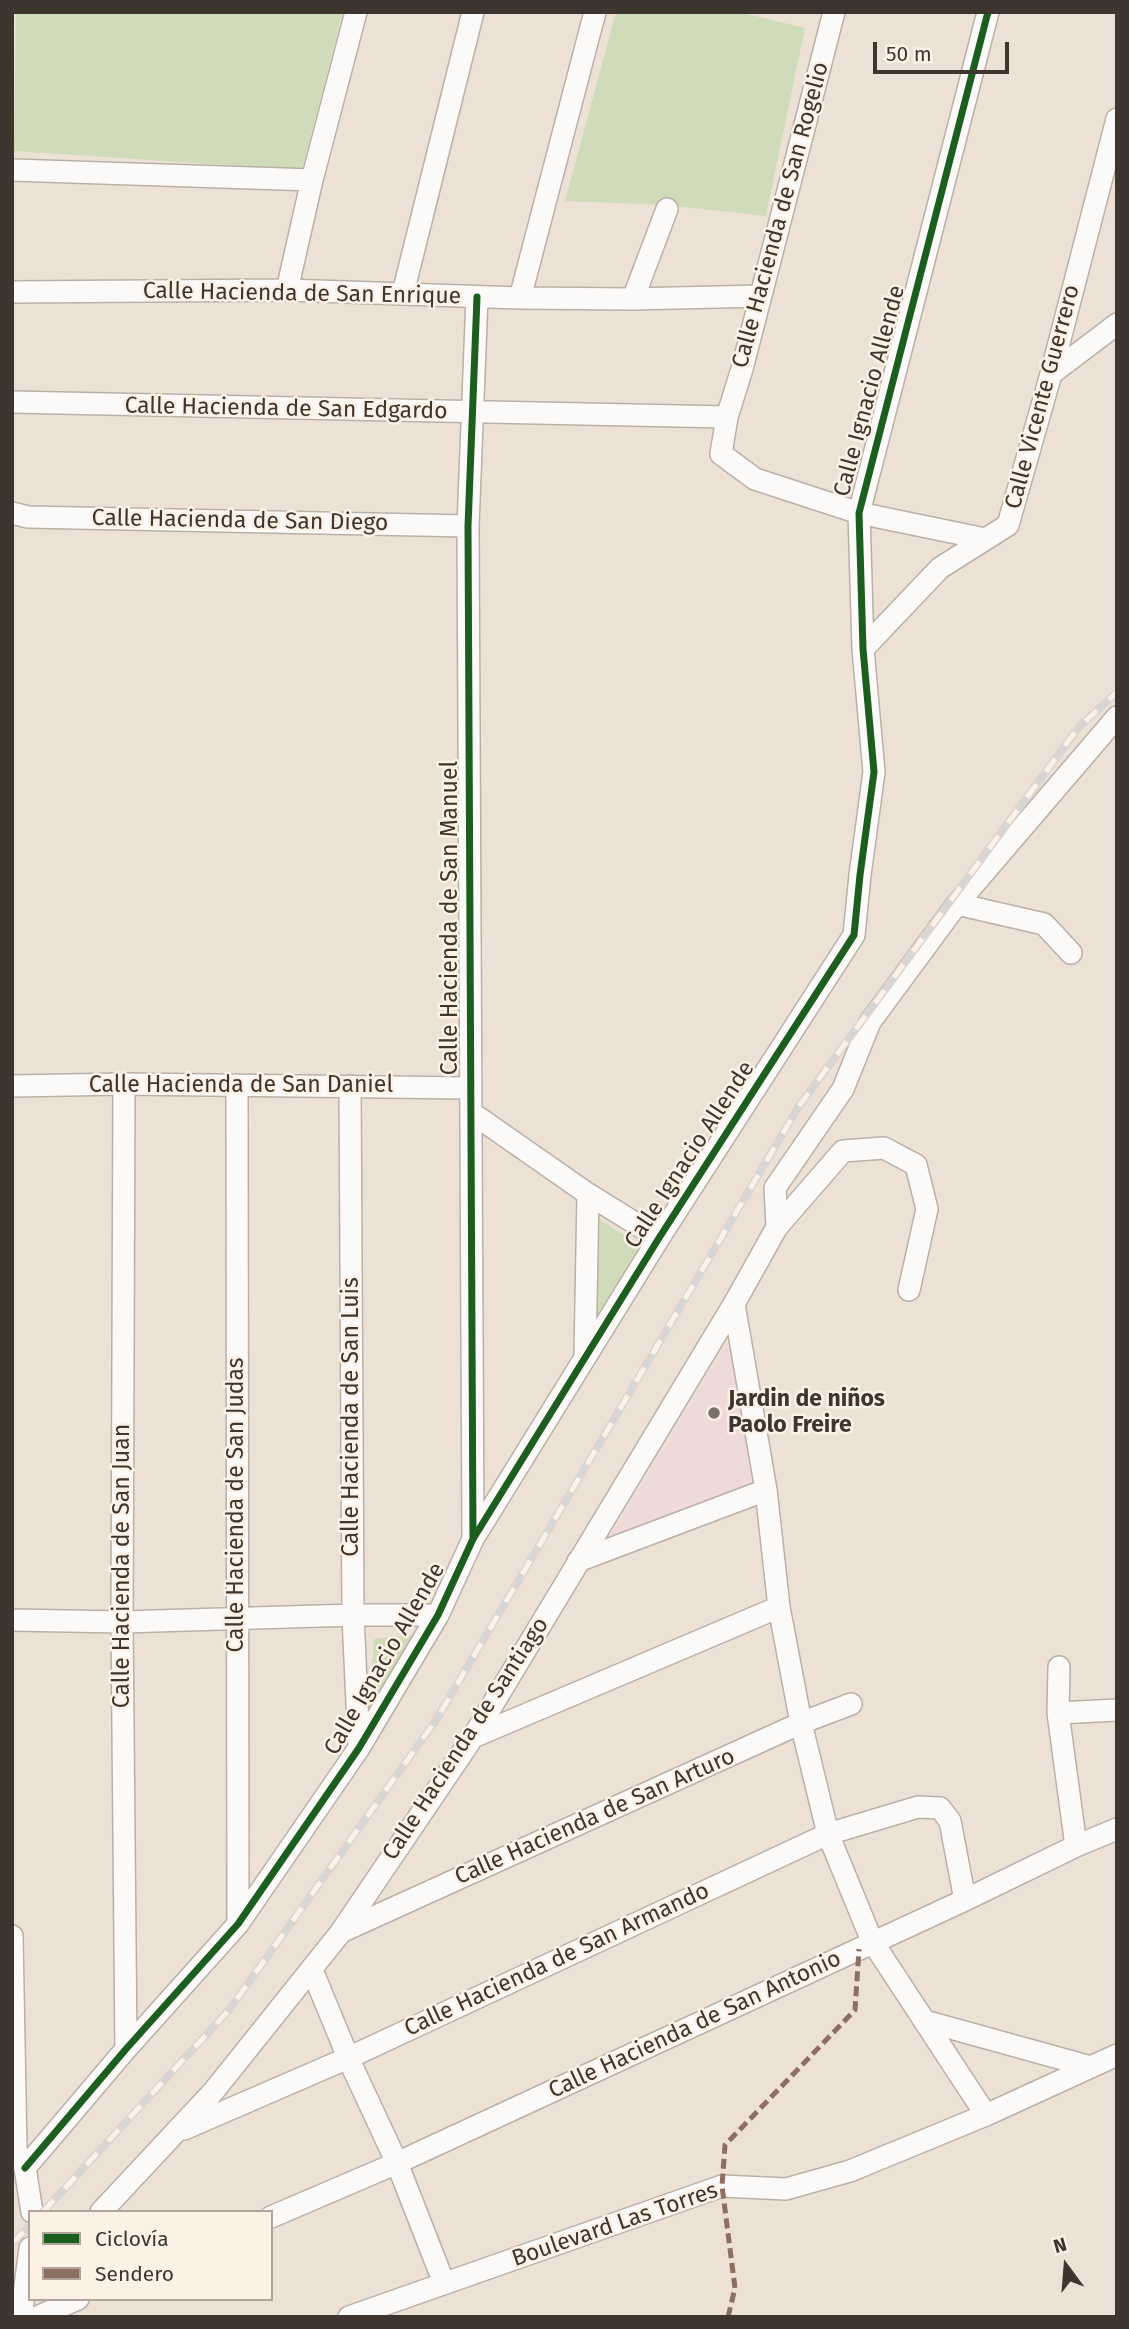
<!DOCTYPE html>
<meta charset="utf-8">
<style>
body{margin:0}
#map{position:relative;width:1129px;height:2329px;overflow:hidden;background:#ede1d6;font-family:"Fira Sans",sans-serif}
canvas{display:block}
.frame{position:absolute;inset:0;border:14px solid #3e352e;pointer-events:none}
.legend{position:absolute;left:28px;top:2210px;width:245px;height:91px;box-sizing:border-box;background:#fdf0e4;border:2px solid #b1a59b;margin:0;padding:9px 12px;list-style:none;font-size:21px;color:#3e352e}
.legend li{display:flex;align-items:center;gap:14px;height:35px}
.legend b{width:35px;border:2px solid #b1a59b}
.north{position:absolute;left:1031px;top:2231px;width:70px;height:70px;-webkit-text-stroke:5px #fdf0e4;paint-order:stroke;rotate:344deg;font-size:19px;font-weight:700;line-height:28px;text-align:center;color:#3e352e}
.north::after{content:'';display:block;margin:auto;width:24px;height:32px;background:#3e352e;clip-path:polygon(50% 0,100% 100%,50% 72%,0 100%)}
.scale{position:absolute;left:873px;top:42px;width:136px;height:32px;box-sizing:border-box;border:4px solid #3e352e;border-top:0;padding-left:9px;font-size:21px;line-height:24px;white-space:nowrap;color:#3e352e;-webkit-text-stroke:5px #fdf0e4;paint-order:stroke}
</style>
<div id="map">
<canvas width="1129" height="2329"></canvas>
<div class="frame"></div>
<ul class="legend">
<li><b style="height:9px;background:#1b5e20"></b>Ciclovía</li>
<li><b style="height:9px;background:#8d6e63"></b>Sendero</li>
</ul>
<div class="north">N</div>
<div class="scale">50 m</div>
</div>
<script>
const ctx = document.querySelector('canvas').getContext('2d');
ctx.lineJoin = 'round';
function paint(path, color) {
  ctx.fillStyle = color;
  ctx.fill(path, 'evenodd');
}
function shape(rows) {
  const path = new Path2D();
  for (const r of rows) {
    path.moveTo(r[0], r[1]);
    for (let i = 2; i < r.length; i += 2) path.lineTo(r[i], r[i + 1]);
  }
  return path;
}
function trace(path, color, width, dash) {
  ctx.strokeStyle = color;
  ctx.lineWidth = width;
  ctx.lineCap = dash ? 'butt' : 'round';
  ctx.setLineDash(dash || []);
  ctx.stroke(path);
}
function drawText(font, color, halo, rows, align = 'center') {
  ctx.font = font + ' "Fira Sans",sans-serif';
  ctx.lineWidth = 5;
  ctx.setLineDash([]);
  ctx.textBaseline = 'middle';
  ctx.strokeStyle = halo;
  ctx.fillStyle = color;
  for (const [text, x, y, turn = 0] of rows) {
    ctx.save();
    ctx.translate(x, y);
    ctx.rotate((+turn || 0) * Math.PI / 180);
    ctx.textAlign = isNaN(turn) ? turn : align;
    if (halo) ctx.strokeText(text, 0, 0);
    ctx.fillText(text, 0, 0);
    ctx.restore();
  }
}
paint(shape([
 [730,1339,754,1486,605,1545]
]), '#eedad9');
paint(shape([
 [16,12,343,12,302,170,14,151],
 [616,12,739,12,805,28,766,216,666,205,565,201],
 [600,1220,646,1249,594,1329],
 [420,1634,369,1705,374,1639]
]), '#d0dcb9');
const street = shape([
 [834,12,742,369,727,417,721,454,755,479,859,513,985,539],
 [12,170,312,180],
 [287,290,312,180,356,12],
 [12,292,287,290,520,298,633,299,760,296],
 [403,293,473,12],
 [520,298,595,12],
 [633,299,667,209],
 [1051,374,1117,324],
 [12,402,727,417],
 [12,513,28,517,468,526],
 [863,649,940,568,1008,525,1051,374,1117,119],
 [957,904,1044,924,1071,953],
 [124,1084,122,1622,126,2049],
 [237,1085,238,1924],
 [12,1086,124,1084,471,1088],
 [350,1086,353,1615,359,1748],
 [472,1113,588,1194,659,1238],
 [777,1227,775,1188,843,1089,870,1022,957,904,1117,717],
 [734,1304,766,1490,779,1607,801,1723,828,1834,872,1941,986,2115],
 [585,1356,588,1194],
 [473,1537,468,526,477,297],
 [578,1561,766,1490],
 [12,1620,122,1622,353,1615,438,1615],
 [1059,1667,1058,1713,1076,1846],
 [1058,1713,1117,1710],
 [473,1737,779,1607],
 [343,1931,801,1723,851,1704],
 [12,1936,16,2150,25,2168,32,2212],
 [312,1970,350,2062,397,2163,444,2283],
 [925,2021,1091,2067],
 [184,2129,348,2058,828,1834,918,1807,940,1808,950,1821,965,1900],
 [25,2168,126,2049,238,1924,359,1748,438,1615,473,1539,659,1238,854,935,860,875,874,772,863,649,859,513,988,12],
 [101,2212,213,2092,341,1932,473,1737,734,1304,777,1227,843,1151,884,1148,916,1165,927,1209,909,1290],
 [271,2217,397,2163,965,1900,1076,1846,1117,1829],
 [21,2317,30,2248],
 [37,2317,78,2299],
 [349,2317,722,2186,786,2189,850,2171,986,2115,1117,2055]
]);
trace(street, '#b9b0a7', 24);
trace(street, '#fcfaf9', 21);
const rail = shape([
 [43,2212,229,2010,436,1720,799,1106,1078,728,1117,692],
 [12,2243,30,2226]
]);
trace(rail, '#d9d5d3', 8);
trace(rail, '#fdf0e4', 5, [16]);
trace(shape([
 [728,2317,735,2288,722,2186,725,2145,855,2010,859,1949]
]), '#8d6e63', 5, [10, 5]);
trace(shape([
 [473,1539,468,526,477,297],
 [25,2168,126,2049,238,1924,359,1748,438,1615,473,1539,659,1238,854,935,860,875,874,772,863,649,859,513,988,12]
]), '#1b5e20', 7);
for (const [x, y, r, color] of [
 [714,1413,7,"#7b7169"]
]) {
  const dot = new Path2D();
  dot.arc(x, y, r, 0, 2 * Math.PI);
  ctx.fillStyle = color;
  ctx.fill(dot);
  trace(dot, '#fdf0e4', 2.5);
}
drawText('23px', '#3e352e', '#fdf0e4', [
 ["Calle Hacienda de San Rogelio",781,215,-75],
 ["Calle Hacienda de San Enrique",302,294,1],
 ["Calle Ignacio Allende",870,391,-75],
 ["Calle Vicente Guerrero",1043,397,-75],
 ["Calle Hacienda de San Edgardo",286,409,1],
 ["Calle Hacienda de San Diego",240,521,1],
 ["Calle Hacienda de San Manuel",451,918,-90],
 ["Calle Hacienda de San Daniel",241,1086],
 ["Calle Ignacio Allende",690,1155,-57],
 ["Calle Hacienda de San Luis",352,1417,-90],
 ["Calle Hacienda de San Judas",237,1505,-90],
 ["Calle Hacienda de San Juan",123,1566,-90],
 ["Calle Ignacio Allende",385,1659,-60],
 ["Calle Hacienda de Santiago",466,1739,-57],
 ["Calle Hacienda de San Arturo",595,1817,-24],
 ["Calle Hacienda de San Armando",557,1960,-25],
 ["Calle Hacienda de San Antonio",695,2025,-25],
 ["Boulevard Las Torres",615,2225,-19]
]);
drawText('bold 23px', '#3e352e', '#fdf0e4', [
 ["Jardin de niños",728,1400],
 ["Paolo Freire",728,1426]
], 'left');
</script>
